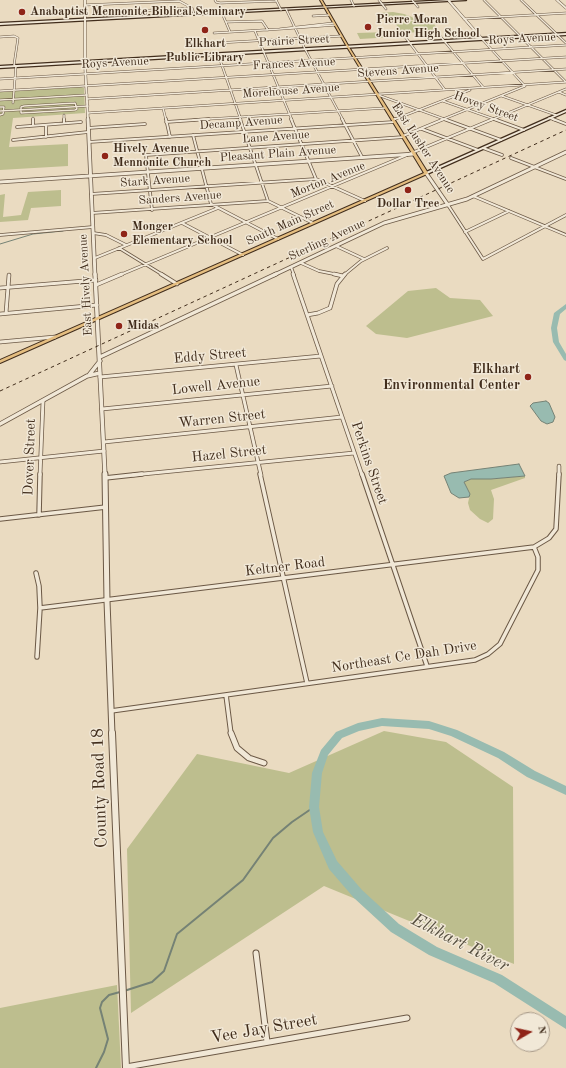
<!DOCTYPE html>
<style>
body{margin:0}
#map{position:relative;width:566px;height:1068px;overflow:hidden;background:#eadbc1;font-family:"Old Standard TT",serif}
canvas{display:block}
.north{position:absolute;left:510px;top:1012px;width:40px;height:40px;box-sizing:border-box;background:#f1e8d7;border:1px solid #ab9d8c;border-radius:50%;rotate:81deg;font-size:11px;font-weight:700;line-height:16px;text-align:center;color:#412d1c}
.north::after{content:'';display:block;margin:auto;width:14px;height:18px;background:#8f2418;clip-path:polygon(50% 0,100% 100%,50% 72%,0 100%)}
</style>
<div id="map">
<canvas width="566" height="1068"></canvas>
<div class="north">N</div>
</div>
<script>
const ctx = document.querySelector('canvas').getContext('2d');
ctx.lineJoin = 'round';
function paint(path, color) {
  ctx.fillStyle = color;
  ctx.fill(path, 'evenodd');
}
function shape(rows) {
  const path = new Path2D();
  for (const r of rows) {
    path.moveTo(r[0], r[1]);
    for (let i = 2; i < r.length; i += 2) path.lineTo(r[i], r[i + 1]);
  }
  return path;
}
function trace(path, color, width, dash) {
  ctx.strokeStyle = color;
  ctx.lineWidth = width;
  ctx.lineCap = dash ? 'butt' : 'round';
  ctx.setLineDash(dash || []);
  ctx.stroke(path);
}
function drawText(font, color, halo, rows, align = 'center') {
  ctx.font = font + ' "Old Standard TT",serif';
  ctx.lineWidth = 3;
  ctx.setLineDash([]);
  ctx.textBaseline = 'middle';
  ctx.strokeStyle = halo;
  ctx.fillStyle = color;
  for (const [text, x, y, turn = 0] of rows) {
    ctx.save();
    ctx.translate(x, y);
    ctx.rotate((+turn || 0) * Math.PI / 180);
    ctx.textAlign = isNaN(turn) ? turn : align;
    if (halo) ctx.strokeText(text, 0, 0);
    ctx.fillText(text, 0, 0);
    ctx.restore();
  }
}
paint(shape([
 [393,12,404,14,412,17,415,20,386,21,380,13],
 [431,20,439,31,403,33,394,22],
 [389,32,393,37,360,39,357,33],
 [81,87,84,88,85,113,13,118,9,147,68,144,68,166,0,170,0,92],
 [61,190,61,206,31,208,28,220,0,222,0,195,5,194,3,217,21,215,28,192],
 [436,288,450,298,480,300,493,316,407,338,376,334,366,326,408,291],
 [525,476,525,478,491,490,494,499,493,519,488,523,480,519,470,510,468,503,470,494,464,482,471,479,491,479],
 [384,731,446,742,513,787,514,964,324,886,131,1013,127,849,197,754,289,773],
 [117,985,121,1068,0,1068,0,1008]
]), '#bdbe8e');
const water = shape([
 [546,401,549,403,555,417,553,422,547,424,541,421,530,406,533,403,546,401],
 [519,464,525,476,491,479,471,479,464,482,470,494,469,497,459,498,451,493,444,476,451,473,519,464]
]);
paint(water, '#98bbb0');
trace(water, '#758275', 1);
trace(shape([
 [0,244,33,234,63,231]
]), '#758275', 1);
trace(shape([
 [124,991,152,982,164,971,177,934,243,880,273,838,292,822,314,807],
 [96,1068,104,1052,108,1039,100,1008,102,1002,109,995,120,992]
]), '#758275', 2);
paint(shape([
 [566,304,566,309,560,314,557,328,559,342,566,354,566,361,564,360,553,342,551,328,554,313,566,304],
 [382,718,429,721,457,730,504,752,535,771,566,786,566,795,527,777,498,758,451,736,429,729,382,726,359,731,342,738,328,755,322,773,319,807,323,832,337,861,362,890,399,924,437,947,502,975,566,1016,566,1029,494,983,429,955,391,932,354,898,329,869,313,832,309,807,312,773,321,750,336,732,358,723,382,718]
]), '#98bbb0');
const minorFar4 = shape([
 [215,0,216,2,220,3,276,1],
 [276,0,281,10],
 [351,0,354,6],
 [379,0,386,9],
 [412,0,418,7],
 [484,0,566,82],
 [521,0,566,43],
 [85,5,179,1,192,8,194,14],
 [286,9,305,49,343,120],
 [116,12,192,8],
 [222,13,230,32],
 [313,16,329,15],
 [464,19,566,13],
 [226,22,262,21,268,30],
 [334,23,280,29,335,25],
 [255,31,292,120],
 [214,33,280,29],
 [440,36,483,87],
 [0,37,14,36,18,38,14,65,16,66,13,103],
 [406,38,445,90],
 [216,43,341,36],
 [218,54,241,120],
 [0,79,566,45],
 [0,91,566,57],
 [559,92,566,95],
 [378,95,447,120],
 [502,96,556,115],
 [87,99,566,69],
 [0,100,87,95],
 [443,101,497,120],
 [75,103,77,109,75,110,21,113,21,107,24,106,75,103],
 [0,107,4,107,3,114,0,115],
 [163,108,166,120],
 [0,111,88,106],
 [88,113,566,82],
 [64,115,64,120],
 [33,118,33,120],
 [549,118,555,120],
 [193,120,385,108],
 [393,120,470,90],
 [441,120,525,86,482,39],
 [491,120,566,89]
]);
const minorFar3 = shape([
 [33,119,33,125],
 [64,119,64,123],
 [166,119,170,137],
 [240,119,268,201,313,223],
 [291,119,316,179,365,201],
 [342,119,362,157],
 [444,119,501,140],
 [494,119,524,130],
 [553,119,566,124],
 [393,120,395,119],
 [166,122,209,119],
 [46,125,46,137],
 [17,127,81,122],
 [88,128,145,124],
 [422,129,478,150],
 [193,135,211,204,278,239],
 [403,136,444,119],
 [13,140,88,132],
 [89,142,394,122],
 [483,148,502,155],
 [511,158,566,179],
 [91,194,316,179],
 [473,196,566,235],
 [448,205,483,259,566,215],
 [152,210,146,155,404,137],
 [92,213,268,201],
 [182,223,243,255],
 [465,232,509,211],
 [93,233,106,235,126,245],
 [0,235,93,227],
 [336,246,364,259],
 [119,248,163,275],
 [95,258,218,208],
 [301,263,319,271,339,275],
 [291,267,294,275],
 [120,275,493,119],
 [344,275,361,261,387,248]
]);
const minorFar2 = shape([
 [161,274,177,284],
 [293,274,362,475],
 [334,274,343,276],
 [96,285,122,274],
 [0,288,96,280],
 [6,313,9,275],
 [0,314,97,305],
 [307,315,318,313,330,308,337,284,345,274],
 [0,342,55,337],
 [236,365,261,475],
 [100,377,321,356],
 [102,409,332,386],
 [104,442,342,417],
 [0,462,104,451],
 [40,475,43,401],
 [133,475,354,453],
 [559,475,559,466]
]);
const minorFar1 = shape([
 [260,474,307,683],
 [362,474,427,666],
 [105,478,142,474],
 [39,515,40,474],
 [0,519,106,507],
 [36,573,39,586,40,608,37,657],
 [40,608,534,547],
 [226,695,231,734],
 [111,711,475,660,488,654,500,644,538,570,538,557,534,547,549,538,556,529,559,474]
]);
const minor = shape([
 [231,733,237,748,249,758,264,763],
 [256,953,267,1042],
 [126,1067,407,1018]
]);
const tertiaryFar4 = shape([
 [85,0,85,65,88,120],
 [557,0,566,8],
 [449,1,482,39]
]);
const tertiaryFar3 = shape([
 [88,119,95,275],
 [426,173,448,205],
 [0,182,414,154],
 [274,275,384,223,467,199,566,152]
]);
const tertiaryFar2 = shape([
 [95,274,105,475],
 [100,357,276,274],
 [89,375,100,361],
 [0,424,87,376,100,373]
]);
const tertiaryFar1 = shape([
 [105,474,107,601,112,734]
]);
const tertiary = shape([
 [112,733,126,1068]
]);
const secondary = shape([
 [451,0,466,0,0,25,0,23,451,0],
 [566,33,566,35,0,68,0,66,566,33],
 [566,110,566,112,427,174,424,173,566,110]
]);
const primary = shape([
 [320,0,322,0,349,47,428,173,427,174,0,363,0,360,424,173,347,47,320,0]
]);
trace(minorFar4, '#6b5845', 2.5);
trace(minorFar3, '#6b5845', 3.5);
trace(minorFar2, '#6b5845', 4.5);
trace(minorFar1, '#6b5845', 5.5);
trace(minor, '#6b5845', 7);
trace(tertiaryFar4, '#6b5845', 3);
trace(tertiaryFar3, '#6b5845', 4.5);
trace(tertiaryFar2, '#6b5845', 5);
trace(tertiaryFar1, '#6b5845', 7);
trace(tertiary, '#6b5845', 8);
trace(secondary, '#412d1c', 2.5);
trace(primary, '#412d1c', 2);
trace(minorFar4, '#f1e8d7', 1.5);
trace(minorFar3, '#f1e8d7', 2);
trace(minorFar2, '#f1e8d7', 3);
trace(minorFar1, '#f1e8d7', 3.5);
trace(minor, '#f1e8d7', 5);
trace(tertiaryFar4, '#f1e8d7', 2);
trace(tertiaryFar3, '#f1e8d7', 3);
trace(tertiaryFar2, '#f1e8d7', 3.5);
trace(tertiaryFar1, '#f1e8d7', 5);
trace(tertiary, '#f1e8d7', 6);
paint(secondary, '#f1e8d7');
paint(primary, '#e5be80');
trace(shape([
 [0,391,566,130]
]), '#412d1c', 1, [3.5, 3.5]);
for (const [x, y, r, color] of [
 [22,12,4,"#8f2418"],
 [368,27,4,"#8f2418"],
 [205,30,4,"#8f2418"],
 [105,156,4,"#8f2418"],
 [408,190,4,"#8f2418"],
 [124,234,4,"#8f2418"],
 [119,326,4,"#8f2418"],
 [528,377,4,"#8f2418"]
]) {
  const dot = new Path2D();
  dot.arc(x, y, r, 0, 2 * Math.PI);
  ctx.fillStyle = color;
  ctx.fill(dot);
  trace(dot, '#f1e8d7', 1.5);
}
drawText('bold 12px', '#412d1c', '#f1e8d7', [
 ["Anabaptist Mennonite Biblical Seminary",30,12],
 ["Pierre Moran",376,20],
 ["Junior High School",376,34],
 ["Elkhart",205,44,"center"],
 ["Public Library",205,58,"center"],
 ["Hively Avenue",113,149],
 ["Mennonite Church",113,163],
 ["Dollar Tree",408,204,"center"],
 ["Monger",132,227],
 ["Elementary School",132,241],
 ["Midas",127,326]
], 'left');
drawText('12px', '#412d1c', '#f1e8d7', [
 ["Roys Avenue",522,39,-3],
 ["Prairie Street",294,41,-3],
 ["Roys Avenue",115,63,-3],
 ["Frances Avenue",294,64,-3],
 ["Stevens Avenue",398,71,-4],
 ["Morehouse Avenue",291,91,-4],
 ["Hovey Street",486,107,20],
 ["Decamp Avenue",241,123,-4],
 ["Lane Avenue",276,137,-4],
 ["East Lusher Avenue",423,148,57],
 ["Pleasant Plain Avenue",278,154,-4],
 ["Morton Avenue",328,180,-22],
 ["Stark Avenue",155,181,-4],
 ["Sanders Avenue",180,198,-4],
 ["South Main Street",290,223,-24],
 ["Sterling Avenue",327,240,-25],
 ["East Hively Avenue",86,285,-93]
]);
drawText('14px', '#412d1c', '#f1e8d7', [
 ["Eddy Street",210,356,-5],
 ["Lowell Avenue",216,386,-6],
 ["Warren Street",222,419,-6],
 ["Hazel Street",229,454,-6],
 ["Dover Street",30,457,-88],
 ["Perkins Street",369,463,71],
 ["Keltner Road",285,567,-7],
 ["Northeast Ce Dah Drive",404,657,-9]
]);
drawText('bold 14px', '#412d1c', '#f1e8d7', [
 ["Elkhart",520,369],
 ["Environmental Center",520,385]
], 'right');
drawText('17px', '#412d1c', '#f1e8d7', [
 ["County Road 18",100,788,-92],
 ["Vee Jay Street",264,1029,-10]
]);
drawText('italic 18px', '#575041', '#f1e8d7', [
 ["Elkhart River",460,943,27]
]);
</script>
